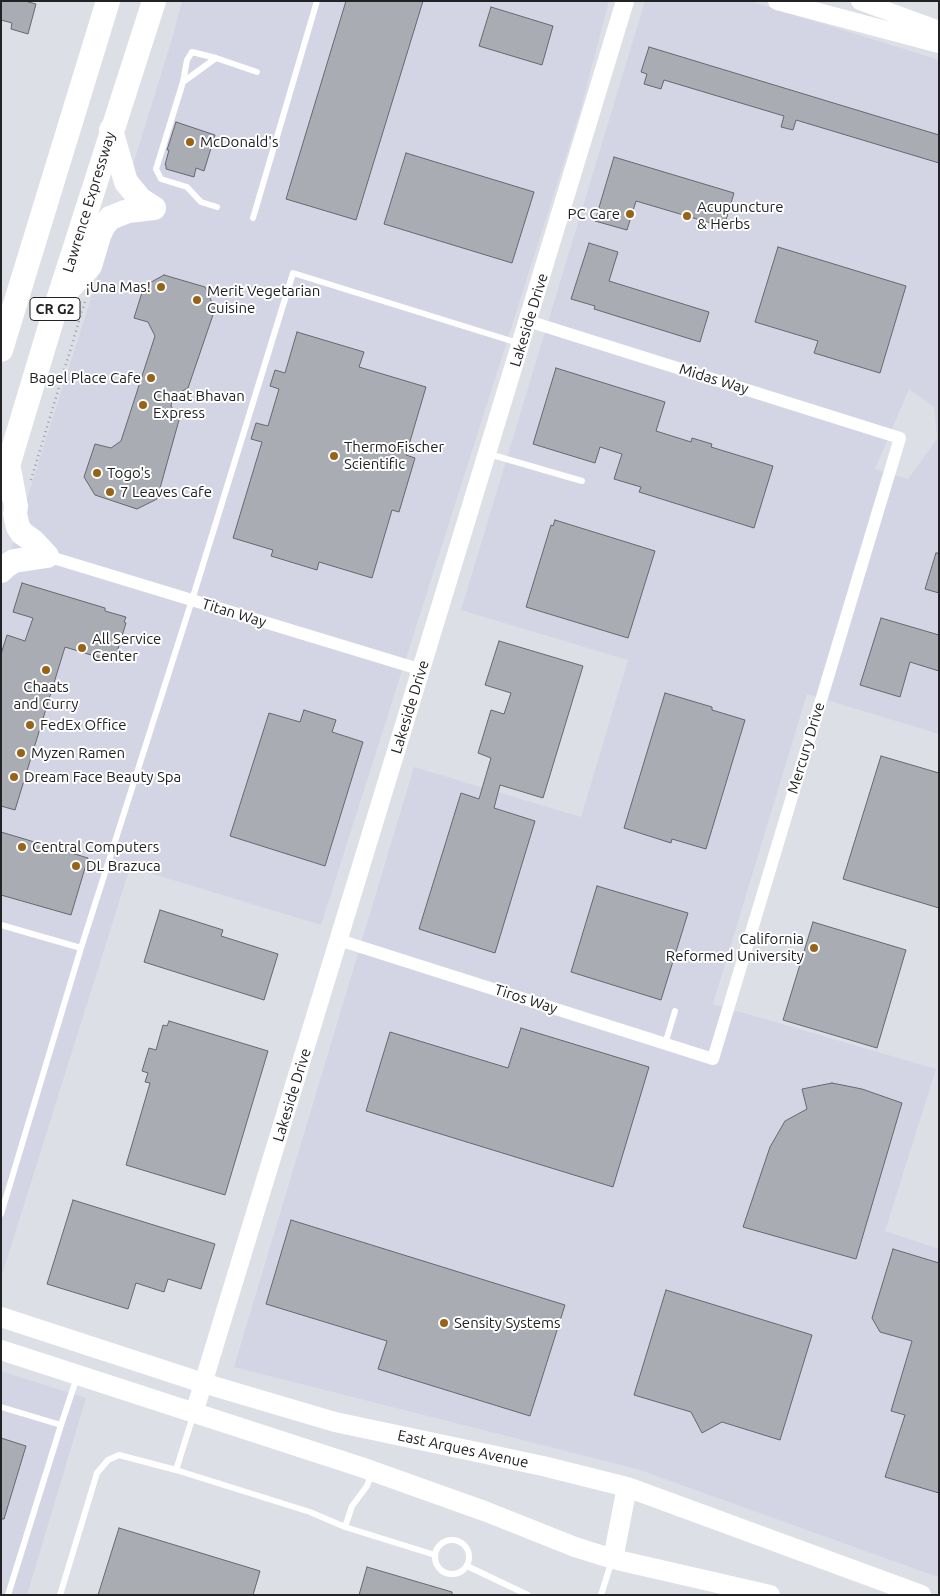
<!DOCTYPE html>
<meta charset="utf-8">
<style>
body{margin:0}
#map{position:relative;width:940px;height:1596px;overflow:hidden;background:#dddfe7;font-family:Ubuntu,sans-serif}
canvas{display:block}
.frame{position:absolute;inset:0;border:2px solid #222225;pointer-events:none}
</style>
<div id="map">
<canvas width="940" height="1596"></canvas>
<div class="frame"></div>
</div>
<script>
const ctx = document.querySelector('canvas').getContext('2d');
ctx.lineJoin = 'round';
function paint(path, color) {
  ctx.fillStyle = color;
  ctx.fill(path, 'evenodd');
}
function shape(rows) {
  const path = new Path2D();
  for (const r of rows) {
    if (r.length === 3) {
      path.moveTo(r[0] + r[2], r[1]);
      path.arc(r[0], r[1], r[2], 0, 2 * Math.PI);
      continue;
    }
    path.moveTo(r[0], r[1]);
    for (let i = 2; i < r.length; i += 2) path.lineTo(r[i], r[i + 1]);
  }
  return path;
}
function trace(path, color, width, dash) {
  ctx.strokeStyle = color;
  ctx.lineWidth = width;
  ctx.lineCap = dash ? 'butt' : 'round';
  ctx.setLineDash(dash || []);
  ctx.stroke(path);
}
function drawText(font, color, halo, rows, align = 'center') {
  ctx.font = font + ' Ubuntu,sans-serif';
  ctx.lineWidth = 4;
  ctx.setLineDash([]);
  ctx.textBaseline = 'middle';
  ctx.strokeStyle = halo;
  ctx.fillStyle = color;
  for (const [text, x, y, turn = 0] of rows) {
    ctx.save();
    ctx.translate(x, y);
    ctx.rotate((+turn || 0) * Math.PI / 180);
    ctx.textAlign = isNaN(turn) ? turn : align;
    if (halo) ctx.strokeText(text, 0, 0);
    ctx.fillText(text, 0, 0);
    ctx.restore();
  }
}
paint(shape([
 [182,1,609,1,580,112,321,925,130,867,1,1278,1,580,114,226,172,39],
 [645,1,750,1,939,60,939,734,807,694,713,1004,936,1069,885,1231,939,1249,938,1577,637,1469,234,1367,414,767,581,817,628,660,461,610],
 [909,389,934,407,937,439,908,479,875,469],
 [1,1371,86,1398,27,1595,1,1595]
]), '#d3d5e5');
const building = shape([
 [1,1,25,1,36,4,28,34,11,29,12,23,1,20,1,1],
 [346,1,423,1,356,220,286,199,346,1],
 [491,7,553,26,542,65,479,46,491,7],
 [649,47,939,135,939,163,796,120,793,130,781,127,784,116,664,80,661,89,644,84,647,74,641,72,649,47],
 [176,122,215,135,204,171,196,168,194,177,166,169,166,165,165,165,169,150,167,150,176,122],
 [406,153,534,192,512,263,384,224,406,153],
 [614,157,734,193,724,227,636,201,627,230,595,221,614,157],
 [589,243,618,252,609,281,709,312,700,342,594,309,595,306,571,299,589,243],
 [778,247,906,286,880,373,814,353,818,341,755,322,778,247],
 [164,275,205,287,215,309,188,388,173,396,171,406,179,420,157,499,137,509,95,495,84,477,95,444,111,448,121,441,155,336,148,322,134,318,144,286,164,275],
 [297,332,364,352,359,367,426,387,406,455,415,458,399,512,392,510,372,578,319,562,317,570,271,556,273,550,233,538,262,442,251,439,256,423,268,426,279,389,270,386,275,370,285,373,297,332],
 [556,368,665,402,656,431,691,442,692,438,712,444,711,447,773,466,754,528,639,492,641,487,614,479,622,454,600,447,595,463,533,444,556,368],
 [555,520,655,551,628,638,526,607,551,525,553,526,555,520],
 [936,553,939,553,939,593,925,589,936,553],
 [22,583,105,608,105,611,126,617,124,622,126,623,114,662,65,647,15,810,1,806,1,654,7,635,25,641,33,618,13,612,22,583],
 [881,618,939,635,939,671,910,662,900,697,860,685,881,618],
 [499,641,583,666,543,798,500,785,494,808,535,821,495,953,419,929,461,793,479,799,491,758,478,753,491,710,504,714,511,693,485,685,499,641],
 [665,693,712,707,712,710,745,720,706,849,672,839,671,843,624,828,665,693],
 [304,710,336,720,332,732,363,742,325,866,230,836,269,713,300,722,304,710],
 [881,756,939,773,939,908,843,879,881,756],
 [1,832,88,858,71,915,1,895,1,832],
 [597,886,688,913,661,1000,571,972,597,886],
 [160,910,223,930,221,936,278,954,264,1000,144,962,160,910],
 [813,922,906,950,877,1048,783,1020,813,922],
 [169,1021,268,1051,225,1195,126,1165,150,1083,145,1082,148,1073,142,1071,149,1048,156,1050,163,1025,167,1026,169,1021],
 [521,1028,649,1067,613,1187,366,1111,390,1032,508,1068,521,1028],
 [832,1083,862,1089,902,1103,856,1259,743,1227,770,1147,785,1121,807,1109,802,1089,832,1083],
 [73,1200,215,1244,201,1289,168,1279,164,1292,136,1283,128,1309,47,1284,73,1200],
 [291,1220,565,1305,530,1416,378,1369,387,1341,266,1304,291,1220],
 [893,1249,939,1263,939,1493,885,1477,905,1415,891,1411,912,1341,880,1332,872,1318,893,1249],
 [666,1290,812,1335,780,1440,722,1422,702,1433,691,1412,634,1395,666,1290],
 [1,1438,26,1446,4,1519,1,1519,1,1438],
 [119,1528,260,1571,253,1595,98,1595,119,1528],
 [367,1567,452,1592,452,1595,359,1595,367,1567]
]);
paint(building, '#aaacb3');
trace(building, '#67686f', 1);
trace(shape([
 [31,480,86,298]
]), '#9b9ca3', 2.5, [1, 4]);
trace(shape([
 [183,82,187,60,192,52,216,58],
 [217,207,201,202,187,187,161,179,156,169,183,82,216,58,257,72],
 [253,218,317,1],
 [489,454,582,481],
 [1,925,81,948],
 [665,1044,675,1011],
 [1,1214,81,948,192,600,293,273,518,343],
 [1,1407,61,1425,77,1377],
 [176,1470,193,1416],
 [345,1527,352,1506,367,1486,371,1475],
 [452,1557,17],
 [467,1566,528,1595],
 [8,1595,61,1425],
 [60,1595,97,1473,108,1460,119,1455,176,1470,310,1512,345,1527,435,1555],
 [601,1595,612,1560]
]), '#fff', 6);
trace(shape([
 [47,556,422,670],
 [339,940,713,1059,900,438,528,321]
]), '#fff', 12);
trace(shape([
 [777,1,939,44],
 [860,1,939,30],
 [194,1413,625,1]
]), '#fff', 18);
trace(shape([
 [1,1317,203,1383,335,1422,543,1466,627,1487,921,1595],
 [1,1350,361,1467,487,1512,575,1547,613,1559,770,1595],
 [613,1559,627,1487]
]), '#fff', 20);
trace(shape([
 [111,130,126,182,140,199,154,208],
 [63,295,90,266,99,236,103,227,110,218,128,211,154,208],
 [1,350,108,1],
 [9,469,16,506,15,514,18,527,22,533,33,541,47,556],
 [1,489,58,300,154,1],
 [1,571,6,566,14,561,47,556]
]), '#fff', 24);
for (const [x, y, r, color] of [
 [190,142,5,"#976417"],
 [630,214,5,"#976417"],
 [687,216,5,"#976417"],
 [161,287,5,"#976417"],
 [197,300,5,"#976417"],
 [151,378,5,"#976417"],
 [143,405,5,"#976417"],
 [334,456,5,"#976417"],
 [97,473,5,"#976417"],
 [110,492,5,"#976417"],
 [82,648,5,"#976417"],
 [46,670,5,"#976417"],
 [30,725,5,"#976417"],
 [21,753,5,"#976417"],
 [14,777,5,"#976417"],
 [22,847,5,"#976417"],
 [76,866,5,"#976417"],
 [814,948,5,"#976417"],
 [444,1323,5,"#976417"]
]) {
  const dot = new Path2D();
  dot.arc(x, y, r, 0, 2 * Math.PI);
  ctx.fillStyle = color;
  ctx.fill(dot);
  trace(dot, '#fff', 2);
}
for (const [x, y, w] of [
 [55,309,50]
]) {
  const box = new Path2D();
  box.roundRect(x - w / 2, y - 11.5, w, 23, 4);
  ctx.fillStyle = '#fff';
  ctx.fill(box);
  trace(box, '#222225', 1);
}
drawText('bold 14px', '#222225', null, [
 ["CR G2",55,309]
]);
drawText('15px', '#222225', '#fff', [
 ["McDonald's",200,142],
 ["Acupuncture",697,207],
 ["& Herbs",697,224],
 ["PC Care",620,214,"right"],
 ["¡Una Mas!",151,287,"right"],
 ["Merit Vegetarian",207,291],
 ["Cuisine",207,308],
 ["Bagel Place Cafe",141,378,"right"],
 ["Chaat Bhavan",153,396],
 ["Express",153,413],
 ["ThermoFischer",344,447],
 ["Scientific",344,464],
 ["Togo's",107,473],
 ["7 Leaves Cafe",120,492],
 ["All Service",92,639],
 ["Center",92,656],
 ["Chaats",46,687,"center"],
 ["and Curry",46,704,"center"],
 ["FedEx Office",40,725],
 ["Myzen Ramen",31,753],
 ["Dream Face Beauty Spa",24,777],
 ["Central Computers",32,847],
 ["DL Brazuca",86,866],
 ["California",804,939,"right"],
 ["Reformed University",804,956,"right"],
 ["Sensity Systems",454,1323]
], 'left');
drawText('15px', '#222225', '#fff', [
 ["Lawrence Expressway",89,202,-73],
 ["Lakeside Drive",529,320,-73],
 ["Midas Way",714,379,17],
 ["Titan Way",234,613,17],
 ["Lakeside Drive",410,707,-73],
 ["Mercury Drive",806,748,-73],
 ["Tiros Way",526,999,18],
 ["Lakeside Drive",292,1095,-73],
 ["East Arques Avenue",463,1449,12]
]);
</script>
